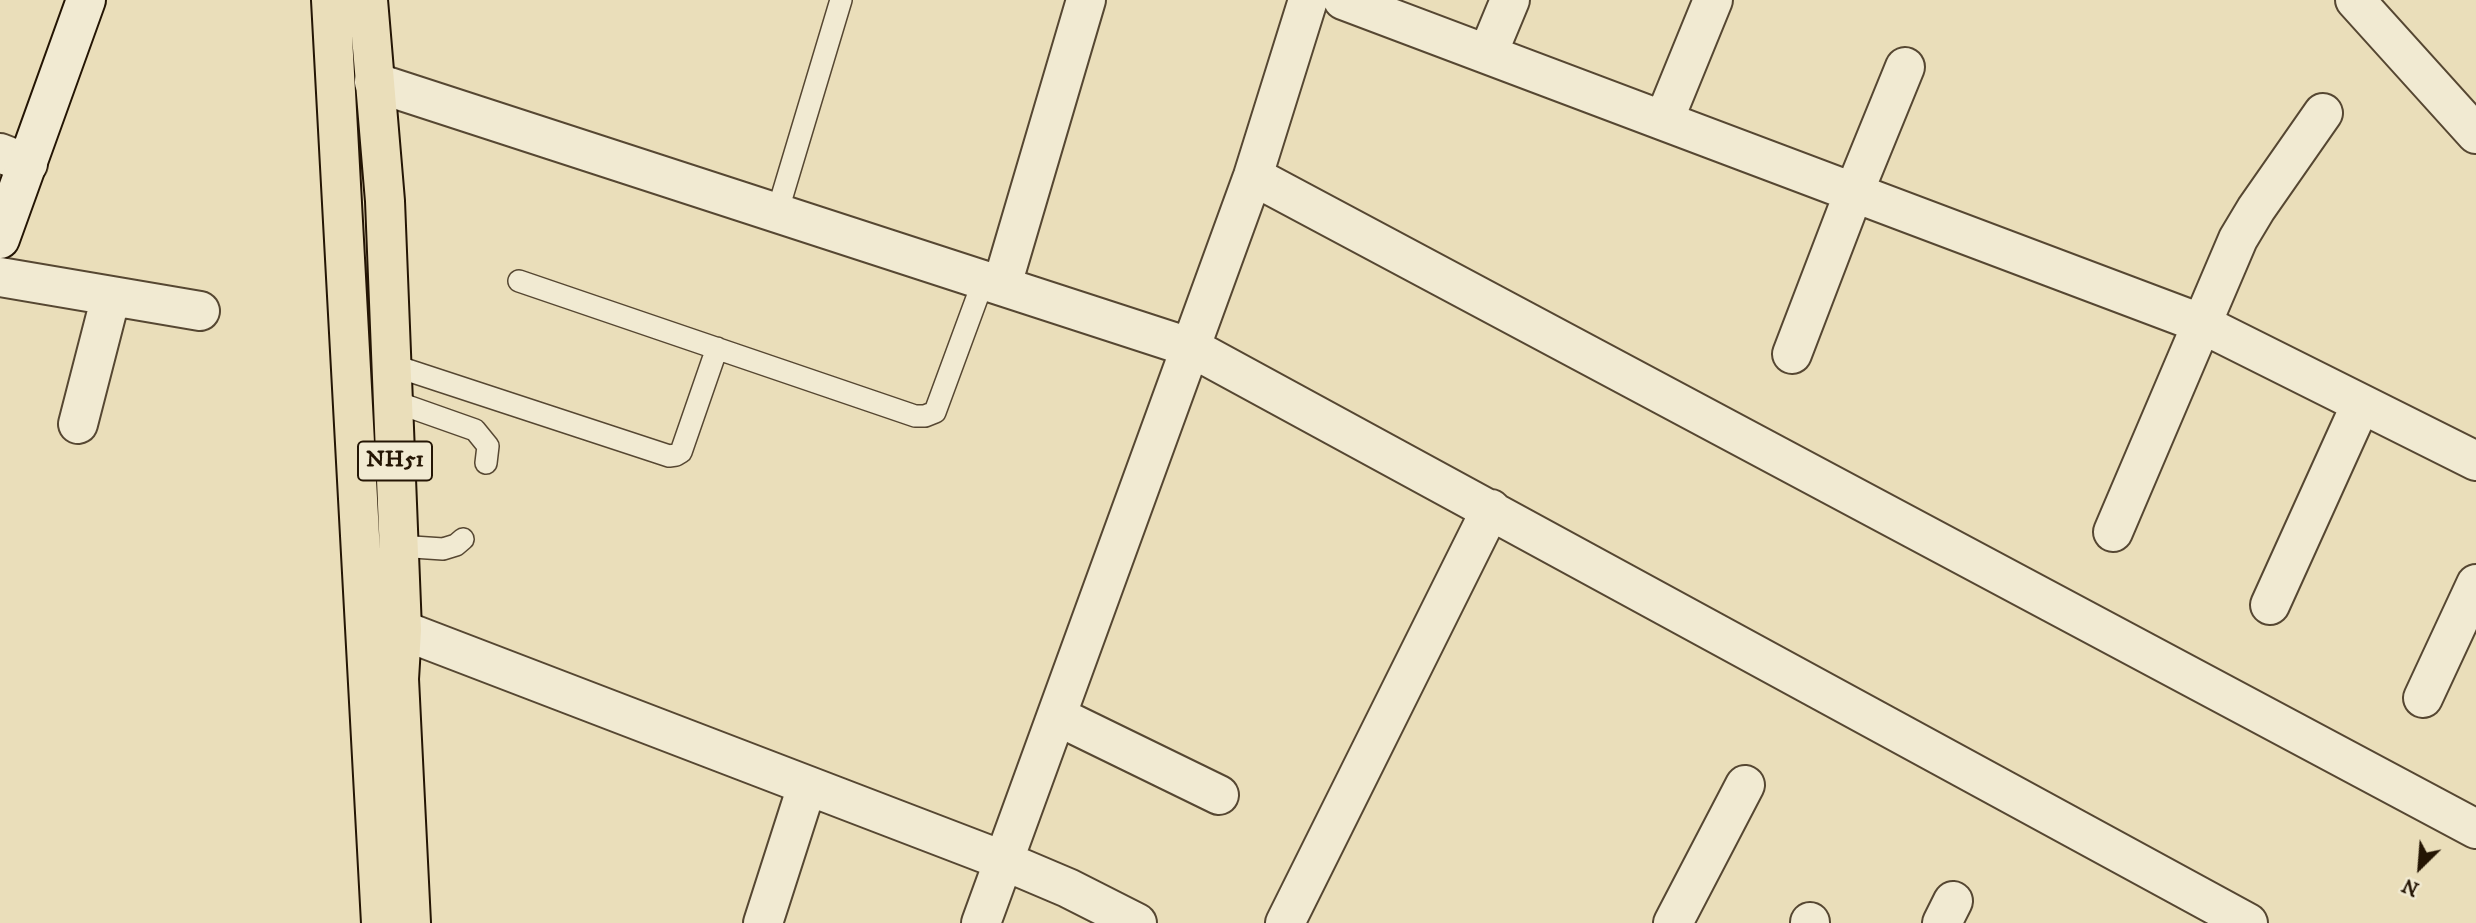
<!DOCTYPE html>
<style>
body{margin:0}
#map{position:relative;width:2476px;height:923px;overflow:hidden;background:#eadeba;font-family:"IM FELL DW Pica",serif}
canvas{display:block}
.north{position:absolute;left:2385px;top:832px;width:70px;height:70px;-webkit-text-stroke:5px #f1ead2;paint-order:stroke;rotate:205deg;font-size:19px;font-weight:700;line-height:28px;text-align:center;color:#241504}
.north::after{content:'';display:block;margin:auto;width:24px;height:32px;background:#241504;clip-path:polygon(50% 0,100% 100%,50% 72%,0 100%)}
</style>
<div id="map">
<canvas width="2476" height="923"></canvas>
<div class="north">N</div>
</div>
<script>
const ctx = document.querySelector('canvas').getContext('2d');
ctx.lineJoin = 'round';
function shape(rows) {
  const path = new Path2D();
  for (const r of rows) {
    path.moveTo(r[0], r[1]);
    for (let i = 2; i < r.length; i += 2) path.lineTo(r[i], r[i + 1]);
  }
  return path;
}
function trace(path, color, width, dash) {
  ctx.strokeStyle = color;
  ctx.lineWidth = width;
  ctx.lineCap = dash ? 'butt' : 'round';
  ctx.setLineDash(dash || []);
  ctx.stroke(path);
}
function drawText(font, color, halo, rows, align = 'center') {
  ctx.font = font + ' "IM FELL DW Pica",serif';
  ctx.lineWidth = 7;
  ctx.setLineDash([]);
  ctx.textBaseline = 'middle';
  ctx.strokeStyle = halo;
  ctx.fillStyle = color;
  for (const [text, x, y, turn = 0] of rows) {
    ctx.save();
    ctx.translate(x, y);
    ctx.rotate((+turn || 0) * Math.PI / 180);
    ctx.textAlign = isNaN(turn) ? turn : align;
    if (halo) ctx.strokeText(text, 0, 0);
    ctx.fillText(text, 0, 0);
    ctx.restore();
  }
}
const lane = shape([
 [777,213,841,0],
 [519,281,915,416,925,416,935,412,984,279],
 [392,365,669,456,676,455,681,452,717,348],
 [393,401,475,430,488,446,486,463],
 [398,546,443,549,456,545,463,539]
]);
const street = shape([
 [1343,0,2200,323,2476,461],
 [2355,0,2476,134],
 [1488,53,1510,0],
 [374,82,1192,348,2248,923],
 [1664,120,1713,0],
 [0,153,28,164],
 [1253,176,2476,829],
 [0,277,200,311],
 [1002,285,1086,0],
 [1792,354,1854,192,1905,67],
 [78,424,111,296],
 [2113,532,2238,239,2256,209,2323,113],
 [2270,605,2361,404],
 [402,630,1002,860,1068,888,1137,923],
 [2423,698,2476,584],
 [1057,716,1219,795],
 [763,923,807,786],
 [981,923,1253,176,1308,0],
 [1285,923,1491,509],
 [1673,923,1745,785],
 [1810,923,1810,922],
 [1942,923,1953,901]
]);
const secondary = shape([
 [0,239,86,0]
]);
const highway = shape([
 [331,0,381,923],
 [368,0,385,201,402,630,399,679,411,923]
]);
trace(lane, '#564732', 24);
trace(street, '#564732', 42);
trace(secondary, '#241504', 42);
trace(highway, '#241504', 42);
trace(lane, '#f1ead2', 21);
trace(street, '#f1ead2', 38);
trace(secondary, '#f1ead2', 38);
trace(highway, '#eadeba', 38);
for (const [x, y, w] of [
 [395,461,74]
]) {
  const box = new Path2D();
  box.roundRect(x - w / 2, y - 19.5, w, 39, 5);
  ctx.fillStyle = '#f1ead2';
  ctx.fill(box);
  trace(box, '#241504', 2);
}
drawText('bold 23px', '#241504', null, [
 ["NH51",395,461]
]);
</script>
